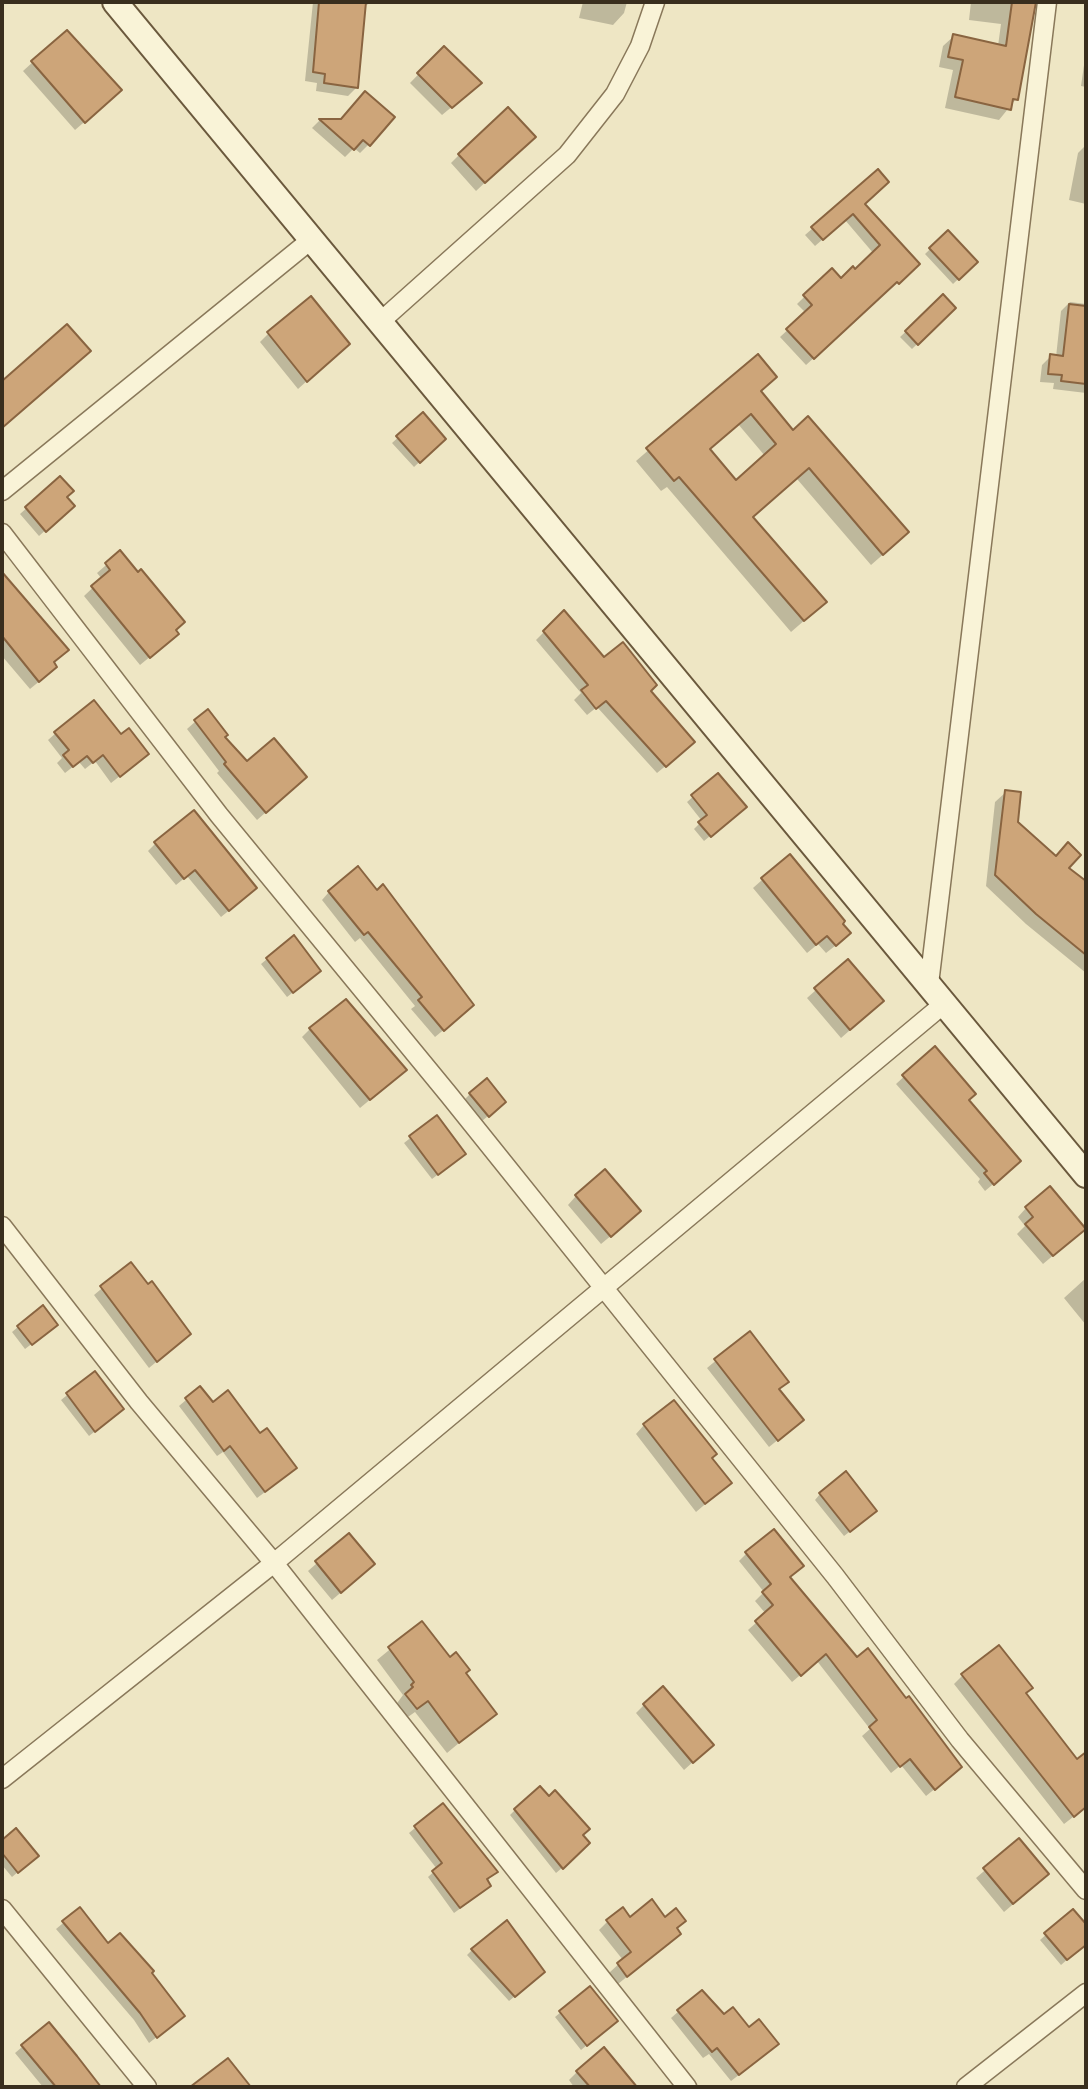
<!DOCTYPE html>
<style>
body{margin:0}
#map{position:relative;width:1088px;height:2089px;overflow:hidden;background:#eee6c4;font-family:Merriweather,serif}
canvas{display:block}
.frame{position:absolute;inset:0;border:4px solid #392e1e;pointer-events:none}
</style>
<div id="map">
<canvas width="1088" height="2089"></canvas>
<div class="frame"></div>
</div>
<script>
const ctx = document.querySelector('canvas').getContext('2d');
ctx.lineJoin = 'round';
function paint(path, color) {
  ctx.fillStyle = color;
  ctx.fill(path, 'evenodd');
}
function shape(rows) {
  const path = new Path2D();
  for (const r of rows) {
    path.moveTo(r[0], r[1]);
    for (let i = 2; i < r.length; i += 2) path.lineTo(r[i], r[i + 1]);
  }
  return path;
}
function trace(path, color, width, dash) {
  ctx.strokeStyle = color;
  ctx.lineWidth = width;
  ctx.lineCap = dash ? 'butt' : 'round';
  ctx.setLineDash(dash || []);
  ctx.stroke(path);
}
paint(shape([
 [313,2,372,2,363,7,357,87,348,96,316,91,317,83,305,81],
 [583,2,627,2,624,13,613,25,579,18],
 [971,2,1034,2,1016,99,999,120,945,108,953,70,939,67,943,46,954,36,998,46,1001,24,969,20],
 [66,32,111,99,75,130,23,71],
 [444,48,471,91,442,115,410,83],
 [1086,51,1086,87,1081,86],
 [320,120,341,121,369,144,360,153,354,148,345,157,312,128],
 [525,145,476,191,451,163,459,155],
 [1086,145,1086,204,1069,200,1078,153],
 [863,204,918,264,806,365,780,337,806,313,797,304,832,270,841,280,874,254,845,220,815,246,805,235,813,228],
 [948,232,976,262,953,284,925,254],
 [943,297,954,308,912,349,900,337],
 [1070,302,1086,304,1086,393,1053,389,1054,383,1040,382,1042,365,1051,356,1056,357,1061,311],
 [268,334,339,352,298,389,260,342],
 [757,356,759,392,895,544,871,565,797,479,752,518,813,613,791,632,667,487,661,491,636,461],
 [738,424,765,456,735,482,708,450],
 [423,415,444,439,414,467,392,443],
 [60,478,67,511,39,536,20,514],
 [120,553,174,630,168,642,140,665,84,596,102,579,97,573],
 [2,575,66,650,52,663,47,675,30,689,2,656],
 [564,612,603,660,649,691,685,750,657,773,597,707,587,715,574,700,581,693,536,640],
 [196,721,223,737,246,764,297,785,257,820,217,773,219,771,187,729],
 [56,733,139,761,111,783,95,761,85,769,79,762,65,773,57,763,62,758,48,740],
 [718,775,739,812,704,841,694,829,702,821,687,802],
 [1006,792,1016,822,1086,884,1086,973,1026,924,986,886,995,802],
 [156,843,248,895,221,917,187,876,176,885,148,851],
 [789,856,840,942,826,953,818,944,807,953,753,888],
 [383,887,447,968,443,971,464,1013,435,1037,411,1009,415,1006,360,938,355,942,322,900,329,892,376,892],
 [267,959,314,976,287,997,261,964],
 [816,990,873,1010,841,1038,807,998],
 [310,1029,396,1078,360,1108,302,1037],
 [934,1049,1011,1169,985,1191,978,1182,980,1179,896,1084],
 [470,1094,499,1107,482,1121,465,1099],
 [437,1117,458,1159,432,1179,404,1143],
 [576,1196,630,1220,601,1244,568,1205],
 [1026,1208,1075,1237,1043,1264,1017,1234,1025,1226,1018,1217],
 [131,1264,181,1341,149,1368,94,1295],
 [1086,1278,1086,1325,1064,1298],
 [18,1327,50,1330,25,1349,12,1332],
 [749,1333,794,1427,769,1447,707,1368],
 [95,1373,117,1414,89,1436,61,1400],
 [200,1388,212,1405,288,1475,257,1498,223,1452,217,1456,179,1406],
 [644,1425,710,1458,730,1483,696,1512,636,1434],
 [820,1494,870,1516,844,1536,815,1500],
 [349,1535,364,1573,332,1600,308,1571],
 [747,1553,788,1578,952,1775,926,1796,901,1765,891,1773,862,1736,870,1729,817,1661,792,1682,748,1630,766,1614,755,1601,764,1592,739,1561],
 [422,1623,495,1713,447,1753,415,1712,405,1719,395,1706,403,1695,377,1660],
 [962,1676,1025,1694,1076,1762,1086,1754,1086,1807,1064,1824,954,1684],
 [644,1705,703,1753,684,1770,636,1713],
 [443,1805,490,1877,483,1892,454,1913,428,1877,437,1869,409,1833],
 [515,1810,581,1835,581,1852,556,1873,510,1815],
 [15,1831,31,1861,12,1877,2,1865,2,1842],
 [1019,1841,1038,1883,1004,1912,976,1878],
 [80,1909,108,1946,150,1973,176,2022,149,2043,134,2020,56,1929],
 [1073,1911,1086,1927,1086,1943,1061,1965,1040,1940],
 [630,1919,675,1929,679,1934,618,1984,609,1973,623,1960,599,1930,608,1921],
 [472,1950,538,1977,509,2001,467,1955],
 [679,2011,724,2016,749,2030,770,2051,731,2081,709,2054,703,2058,671,2018],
 [561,2012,610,2026,581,2050,555,2017],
 [49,2024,99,2087,43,2087,15,2053],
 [577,2072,634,2086,574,2087,569,2080]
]), '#0003');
const building = shape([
 [319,2,366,2,358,88,324,83,325,74,313,72,319,2],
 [1012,2,1036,2,1018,100,1013,99,1011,110,955,97,963,60,948,57,953,34,1006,46,1012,2],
 [67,30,122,90,85,123,31,61,67,30],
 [444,46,482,83,452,108,417,73,444,46],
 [365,91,395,117,370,146,363,140,354,150,319,119,341,119,365,91],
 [508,107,536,137,485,183,458,154,508,107],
 [878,169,889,182,865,204,920,264,899,284,897,282,814,359,786,329,812,305,803,295,832,268,841,278,853,266,855,269,880,245,853,214,823,240,811,227,878,169],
 [948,230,978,262,959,280,929,248,948,230],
 [943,294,956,308,918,345,905,331,943,294],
 [311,296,350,344,307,382,267,332,311,296],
 [1069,304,1086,306,1086,384,1061,381,1062,375,1048,374,1050,354,1063,356,1069,304],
 [67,324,91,351,2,428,2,381,67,324],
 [758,354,777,377,761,391,793,430,808,416,909,532,883,555,809,468,753,517,827,602,804,621,679,477,674,481,646,448,758,354],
 [751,414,776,444,736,480,710,449,751,414],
 [423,412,446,439,420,463,396,436,423,412],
 [60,476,74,491,67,497,75,506,46,532,25,507,60,476],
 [120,550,138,572,141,569,185,622,176,630,179,634,150,658,91,586,110,570,105,563,120,550],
 [2,572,69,650,54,662,57,667,39,682,2,636,2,572],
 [564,610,604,657,623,642,657,685,651,691,695,742,666,767,606,701,596,709,581,690,588,685,543,631,564,610],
 [94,700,121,734,129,728,149,754,120,777,103,755,93,763,87,756,73,767,63,755,69,750,54,732,94,700],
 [208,709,228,735,225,737,247,761,274,738,307,777,266,813,224,764,226,762,194,720,208,709],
 [718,773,747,807,711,837,698,822,707,815,691,795,718,773],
 [1005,790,1021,792,1018,822,1056,856,1068,842,1081,855,1069,868,1086,881,1086,955,1036,914,995,875,1005,790],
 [194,810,257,888,229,911,195,870,184,879,154,842,194,810],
 [790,854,845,921,843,924,851,933,836,946,827,936,816,945,761,878,790,854],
 [358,866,377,890,383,884,474,1005,444,1031,418,1000,422,997,368,932,364,935,328,891,358,866],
 [294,935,321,971,293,993,266,958,294,935],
 [848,959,884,1001,850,1030,814,988,848,959],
 [346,999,407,1070,370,1100,309,1028,346,999],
 [935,1046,976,1094,969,1100,1021,1161,994,1185,984,1173,987,1171,902,1075,935,1046],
 [487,1078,506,1102,489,1117,469,1093,487,1078],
 [437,1115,466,1154,438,1175,409,1136,437,1115],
 [605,1169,641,1211,611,1237,575,1195,605,1169],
 [1050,1186,1086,1229,1053,1256,1025,1224,1033,1217,1025,1207,1050,1186],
 [131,1262,148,1284,152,1281,191,1334,157,1362,100,1286,131,1262],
 [43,1305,58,1325,32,1345,17,1326,43,1305],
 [750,1331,789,1382,779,1389,804,1420,778,1441,714,1359,750,1331],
 [95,1371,124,1409,95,1432,66,1393,95,1371],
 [200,1386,213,1402,228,1390,260,1433,267,1428,297,1468,265,1492,230,1446,224,1451,185,1398,200,1386],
 [674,1400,717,1454,712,1458,732,1483,705,1504,643,1424,674,1400],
 [846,1471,877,1511,850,1532,819,1493,846,1471],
 [774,1529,804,1566,790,1577,857,1657,868,1648,906,1698,909,1696,962,1767,935,1790,910,1759,900,1767,869,1727,877,1720,826,1654,801,1676,755,1621,773,1605,762,1592,771,1584,745,1552,774,1529],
 [349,1533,375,1564,341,1593,315,1561,349,1533],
 [422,1621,450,1657,456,1652,470,1670,466,1673,497,1714,459,1743,428,1701,417,1709,405,1694,413,1687,411,1685,414,1682,388,1647,422,1621],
 [999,1645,1033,1688,1026,1693,1077,1759,1086,1752,1086,1807,1074,1817,961,1674,999,1645],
 [663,1686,714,1745,693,1763,643,1704,663,1686],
 [540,1786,549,1796,555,1790,590,1829,583,1835,590,1843,563,1869,514,1809,540,1786],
 [443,1803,498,1872,487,1879,491,1886,460,1908,432,1871,442,1863,414,1826,443,1803],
 [16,1828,39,1856,18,1873,2,1853,2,1840,16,1828],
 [1019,1838,1049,1874,1013,1904,983,1868,1019,1838],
 [652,1899,665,1917,676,1908,686,1921,677,1928,681,1934,627,1977,617,1963,631,1952,606,1920,623,1907,630,1917,652,1899],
 [80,1907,108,1943,120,1933,154,1971,152,1973,185,2016,157,2038,140,2013,62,1921,80,1907],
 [1073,1909,1086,1924,1086,1945,1067,1960,1044,1933,1073,1909],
 [507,1920,545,1972,515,1997,471,1949,507,1920],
 [590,1986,618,2021,587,2046,559,2011,590,1986],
 [702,1990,724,2014,733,2007,749,2027,759,2019,779,2044,739,2075,717,2048,712,2052,677,2010,702,1990],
 [49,2022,77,2056,101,2087,56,2087,21,2045,49,2022],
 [604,2047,637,2087,590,2087,576,2071,604,2047],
 [228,2058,251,2087,190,2087,228,2058]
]);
paint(building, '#cda579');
trace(building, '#896440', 2);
const street = shape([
 [380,322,567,155,615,94,640,46,655,2],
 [2,491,312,239],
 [2,533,219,815,449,1095,835,1576,960,1740,1086,1890],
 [929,984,1047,2],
 [2,1226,139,1402,274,1563,687,2087],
 [2,1779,274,1563,945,1003],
 [2,1909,147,2087],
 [966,2087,1086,1993]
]);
const secondary = shape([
 [115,2,1086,1175]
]);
trace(street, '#89785a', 21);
trace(secondary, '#6b593d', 28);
trace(street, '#f9f3d7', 18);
trace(secondary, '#f9f3d7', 24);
</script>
